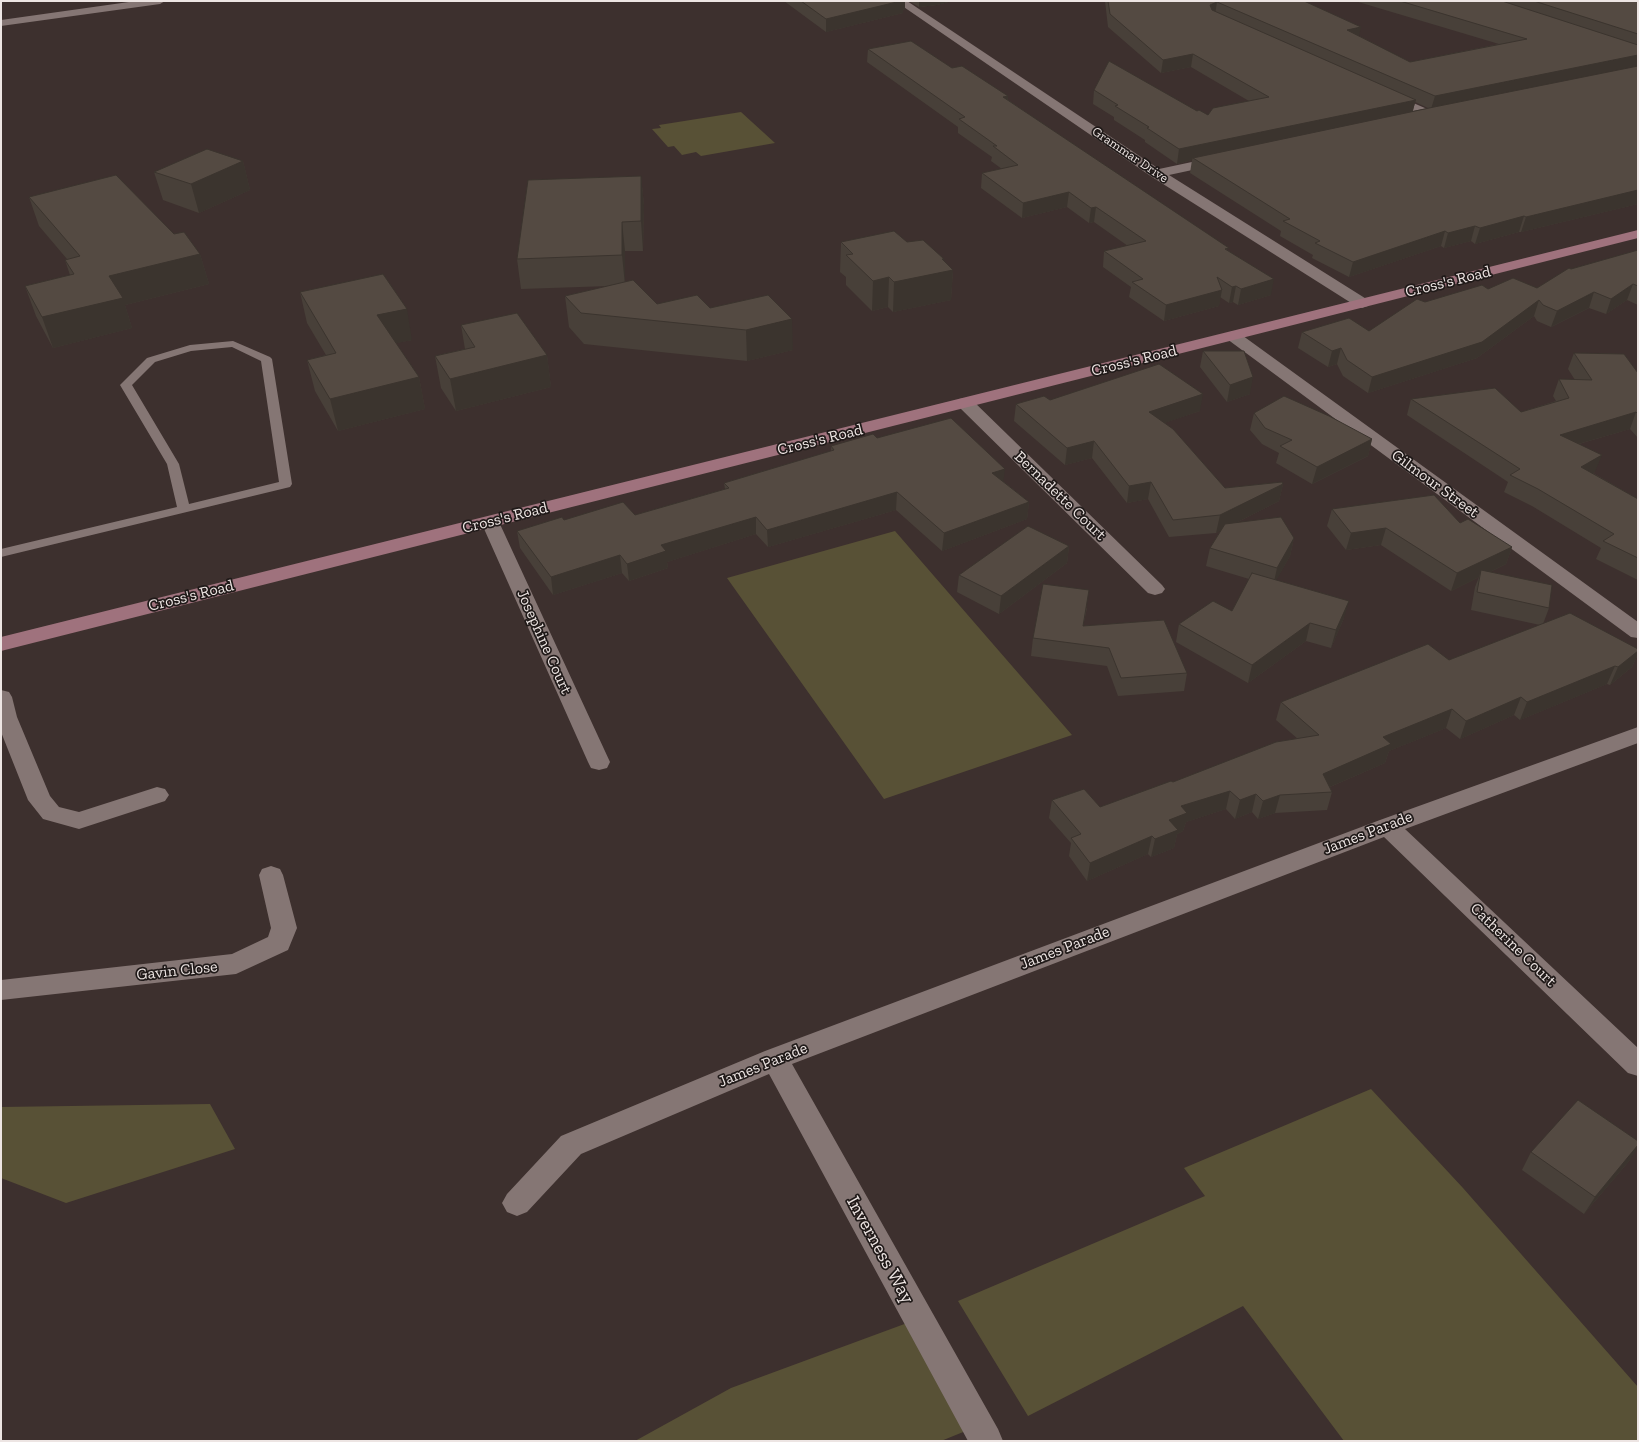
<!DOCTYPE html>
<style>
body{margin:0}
#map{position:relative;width:1639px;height:1442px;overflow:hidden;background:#3d302e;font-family:"Zilla Slab",serif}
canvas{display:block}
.frame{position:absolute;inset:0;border:2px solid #ede5e3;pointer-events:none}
</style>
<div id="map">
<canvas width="1639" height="1442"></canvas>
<div class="frame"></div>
</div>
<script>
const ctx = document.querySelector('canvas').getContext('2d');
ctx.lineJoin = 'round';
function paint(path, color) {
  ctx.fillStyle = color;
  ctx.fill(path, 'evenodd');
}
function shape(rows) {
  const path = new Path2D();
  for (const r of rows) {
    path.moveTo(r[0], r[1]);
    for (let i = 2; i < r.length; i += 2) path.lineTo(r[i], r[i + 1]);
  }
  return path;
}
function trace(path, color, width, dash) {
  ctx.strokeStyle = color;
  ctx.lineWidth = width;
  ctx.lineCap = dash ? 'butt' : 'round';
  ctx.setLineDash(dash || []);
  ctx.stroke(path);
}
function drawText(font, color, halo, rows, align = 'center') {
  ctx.font = font + ' "Zilla Slab",serif';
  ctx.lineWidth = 3.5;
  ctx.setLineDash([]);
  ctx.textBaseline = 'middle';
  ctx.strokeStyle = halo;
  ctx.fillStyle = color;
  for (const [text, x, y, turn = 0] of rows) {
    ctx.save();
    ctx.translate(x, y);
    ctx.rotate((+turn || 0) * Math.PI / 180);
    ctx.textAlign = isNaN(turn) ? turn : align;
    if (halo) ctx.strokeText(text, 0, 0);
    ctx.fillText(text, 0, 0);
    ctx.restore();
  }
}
paint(shape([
 [741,112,775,143,701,156,696,152,682,155,674,146,668,147,652,129,661,128,659,125],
 [895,531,999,651,1072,735,884,799,727,578],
 [1371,1089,1463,1188,1638,1387,1638,1441,1344,1441,1243,1306,1028,1416,958,1301,1205,1196,1184,1168],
 [210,1104,235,1149,66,1203,1,1178,1,1107],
 [918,1319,978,1426,941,1441,635,1441,731,1388]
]), '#585136');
paint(shape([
 [233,341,270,357,272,359,292,484,290,487,1,557,1,549,177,507,167,464,120,385,147,358,190,345,233,341],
 [232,347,261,361,279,482,189,504,179,464,132,385,155,362,191,351,232,347]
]), '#857674');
paint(shape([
 [136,1,165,1,160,4,1,26,1,20,136,1],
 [895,1,907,1,1159,169,1220,156,1225,157,1227,160,1225,163,1169,175,1368,300,1370,303,1368,306,1362,308,1356,306,1152,177,895,1],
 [1386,91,1434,112,1436,115,1434,118,1426,118,1382,98,1380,95,1382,92,1386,91],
 [1233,331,1239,333,1638,622,1638,638,1631,637,1227,339,1225,336,1227,333,1233,331],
 [965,398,971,399,1162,585,1165,589,1162,593,1155,595,1148,593,959,407,956,403,959,399,965,398],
 [490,516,497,518,499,522,610,762,607,768,599,770,591,768,588,762,481,522,483,518,490,516],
 [1,690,9,692,12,697,17,717,50,796,59,807,79,812,157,787,165,789,169,795,165,801,79,829,43,819,28,800,1,732,1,690],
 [1638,727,1638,743,1405,829,1638,1048,1638,1076,1628,1073,1384,837,792,1064,998,1429,1003,1441,968,1441,769,1074,581,1154,527,1212,517,1216,507,1212,502,1203,507,1194,561,1136,765,1051,1380,820,1638,727],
 [271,866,280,869,283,875,297,928,288,950,236,974,1,1000,1,980,232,954,268,937,271,928,259,875,262,869,271,866]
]), '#857674');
paint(shape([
 [1638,230,1638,238,1,651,1,637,1638,230]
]), '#9f727d');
paint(shape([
 [784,1,905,1,905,9,903,10,903,13,826,32],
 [909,1,952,1,937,5,919,7],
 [1105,1,1304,1,1359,36,1410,62,1499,44,1355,1,1638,1,1638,204,1521,232,1519,232,1475,244,1471,241,1444,248,1441,246,1349,277,1312,258,1313,255,1280,236,1281,231,1190,173,1192,160,1177,164,1145,142,1145,140,1114,120,1114,117,1093,104,1094,90,1197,111,1208,115,1249,101,1191,67,1161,73,1108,27],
 [1415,102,1428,108,1413,111],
 [868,49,952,68,1008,96,1008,100,1229,251,1271,295,1238,305,1233,302,1229,303,1220,297,1219,306,1164,321,1129,297,1131,287,1103,267,1104,251,1128,246,1094,222,1089,223,1067,207,1022,218,981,188,982,173,1002,169,991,161,992,157,958,133,958,127,867,62],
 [243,161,250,190,199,213,163,200,154,172],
 [641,176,644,205,643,251,625,251,625,282,657,304,710,308,793,350,747,361,584,344,569,327,565,296,609,286,521,289,517,259],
 [29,197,174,234,200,254,209,284,125,305,132,328,53,348,36,316,25,286,70,275,65,260,67,259,39,226],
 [841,242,907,242,944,259,944,261,953,270,951,300,893,312,888,307,872,311,846,285,846,277,840,272],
 [1638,250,1638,305,1627,300,1606,314,1589,308,1551,327,1537,321,1534,316,1477,358,1368,393,1343,376,1337,364,1328,367,1298,348,1302,332,1369,331,1425,302,1488,289,1537,288,1571,269],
 [300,292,412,340,396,343,419,377,425,409,338,431,315,391,307,360,326,355,307,323],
 [461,325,547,355,551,387,456,411,441,388,435,356,465,349],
 [1203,351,1250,394,1227,402,1200,367],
 [1574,353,1638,373,1638,438,1630,429,1579,444,1595,472,1593,473,1638,499,1638,580,1596,559,1601,548,1532,506,1504,492,1508,482,1407,415,1411,399,1521,412,1556,401,1553,396,1559,379,1575,380,1568,369],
 [1050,400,1200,411,1164,423,1225,488,1283,484,1279,501,1236,523,1294,538,1290,556,1276,580,1344,618,1331,648,1306,641,1248,683,1176,642,1179,624,1232,611,1249,579,1206,566,1210,548,1221,530,1216,533,1169,537,1148,499,1127,503,1092,458,1065,465,1014,421,1016,404],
 [1254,413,1372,439,1368,456,1312,484,1276,463,1279,453,1262,444,1250,430],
 [877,438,1004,482,1029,502,1027,519,942,551,896,510,768,547,756,534,667,562,668,568,629,581,622,573,553,595,520,548,517,531,564,520,635,515,725,489,724,483,831,451,831,446],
 [1332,509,1460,523,1512,547,1506,564,1490,572,1549,608,1543,624,1638,649,1638,654,1632,667,1610,685,1607,684,1520,720,1514,715,1460,739,1446,728,1389,751,1385,763,1330,787,1332,792,1327,810,1275,813,1258,819,1252,812,1235,819,1226,809,1186,822,1183,831,1177,834,1174,848,1151,857,1148,854,1087,881,1069,856,1071,843,1049,818,1052,800,1100,807,1173,782,1298,739,1276,720,1281,702,1449,660,1540,625,1471,610,1475,587,1479,577,1451,591,1381,545,1346,550,1327,526],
 [1069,546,1067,563,999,614,957,592,959,575],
 [1087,608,1083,626,1187,673,1184,691,1118,696,1107,666,1031,656,1033,638],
 [1531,1152,1630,1160,1584,1214,1522,1170]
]), '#484039');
paint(shape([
 [901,1,905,1,905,9,903,10,903,13,826,32,826,19],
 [919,1,952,1,937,5,919,7],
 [1217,2,1215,15,1210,5],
 [1361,27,1358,40,1347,30],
 [1193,54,1191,67,1161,73,1163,60],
 [1638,55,1638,67,1431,109,1435,96],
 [1008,96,1007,110,1003,97],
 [1416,100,1412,113,1193,158,1192,160,1177,164,1179,149],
 [243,161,250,190,199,213,191,184],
 [641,176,644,205,643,251,641,221],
 [1638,190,1638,204,1521,232,1526,217],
 [1069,192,1067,207,1022,218,1023,203],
 [1096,207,1094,222,1089,223,1091,208],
 [1524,216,1519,232,1475,244,1480,228],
 [622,222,625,251,625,285,622,255],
 [1475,226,1471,241,1444,248,1448,233],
 [1445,231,1441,246,1349,277,1353,262],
 [200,254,209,284,125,305,132,328,53,348,42,317,109,276],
 [942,259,944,259,944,272,953,270,951,300,893,312,894,282],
 [889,277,888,307,872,311,873,281],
 [1274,279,1271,295,1238,305,1241,289],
 [1633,284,1627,300,1606,314,1611,299],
 [1236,286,1233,302,1229,303,1232,287],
 [1222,290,1219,306,1164,321,1166,305],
 [1594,292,1589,308,1551,327,1557,311],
 [1539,300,1534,316,1477,358,1368,393,1372,377],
 [407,309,412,340,383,346,377,315],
 [792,319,793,350,747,361,746,330],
 [1341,348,1337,364,1328,367,1332,351],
 [547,355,551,387,456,411,450,379],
 [419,377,425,409,338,431,330,399],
 [1253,377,1250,394,1227,402,1230,385],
 [1203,394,1200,411,1147,429,1149,412],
 [1636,412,1630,429,1554,451,1560,435],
 [1372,439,1368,456,1312,484,1317,467],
 [1094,441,1092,458,1065,465,1067,448],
 [1602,455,1595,472,1575,484,1581,467],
 [1005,469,1003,486,992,473],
 [1151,482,1148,499,1127,503,1129,486],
 [1283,484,1279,501,1216,533,1220,515],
 [897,492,896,510,768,547,767,530],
 [1029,502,1027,519,942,551,944,533],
 [756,517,756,534,667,562,668,568,629,581,627,564,661,545],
 [1386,528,1381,545,1346,550,1351,533],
 [1294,538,1290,556,1273,586,1277,568],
 [1069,546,1067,563,999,614,1001,596],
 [1512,547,1506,564,1480,577,1481,570,1479,577,1451,591,1457,573],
 [620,555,622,573,553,595,551,577],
 [1349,601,1344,618,1331,648,1336,630],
 [1310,623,1306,641,1248,683,1252,665],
 [1638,651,1638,654,1632,667,1610,685,1618,667],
 [1615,666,1607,684,1520,720,1527,702],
 [1521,697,1514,715,1460,739,1466,721],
 [1452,709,1446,728,1389,751,1385,763,1318,792,1323,774,1383,737],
 [1230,791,1226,809,1186,822,1183,831,1177,834,1174,848,1151,857,1155,839,1181,806],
 [1256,794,1252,812,1235,819,1240,800],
 [1280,795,1275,813,1258,819,1263,801],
 [1152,836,1148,854,1087,881,1090,863],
 [1638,1145,1638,1147,1630,1160,1584,1214,1595,1197]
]), '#3b342e');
const building = shape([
 [801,1,901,1,826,19,801,1],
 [1108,1,1304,1,1361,27,1347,30,1410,62,1527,39,1400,1,1502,1,1638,45,1638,55,1435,96,1217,2,1210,5,1212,10,1416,100,1179,149,1147,128,1149,127,1115,106,1118,105,1094,90,1109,61,1197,111,1199,110,1208,115,1213,108,1269,97,1193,54,1163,60,1110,14,1108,1],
 [1534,1,1638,1,1638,34,1534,1],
 [911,41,952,68,962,66,1008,96,1003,97,1229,248,1225,249,1274,279,1241,289,1236,286,1232,287,1217,277,1222,290,1166,305,1132,282,1143,279,1104,251,1146,241,1096,207,1091,208,1069,192,1023,203,982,173,1018,165,993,146,997,146,959,119,965,117,868,49,911,41],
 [1638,66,1638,190,1526,217,1524,216,1480,228,1475,226,1448,233,1445,231,1353,262,1315,243,1320,241,1283,221,1290,219,1193,158,1434,107,1638,66],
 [207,149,243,161,191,184,154,172,207,149],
 [116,175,174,234,184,232,200,254,109,276,123,298,42,317,25,286,74,274,65,260,80,256,29,197,116,175],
 [641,176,641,221,622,222,622,255,517,259,528,180,641,176],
 [894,231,907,242,923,240,944,259,942,259,953,270,894,282,889,277,873,281,846,255,853,254,841,242,894,231],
 [1638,250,1638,286,1633,284,1611,299,1594,292,1557,311,1543,305,1539,300,1482,342,1372,377,1347,360,1341,348,1332,351,1302,332,1349,318,1369,331,1417,299,1425,302,1482,285,1488,289,1513,278,1537,288,1569,268,1571,269,1638,250],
 [383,274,407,309,377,315,419,377,330,399,307,360,336,353,300,292,383,274],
 [633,280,657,304,697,295,710,308,768,295,792,319,746,330,581,313,565,296,633,280],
 [517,313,547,355,450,379,435,356,475,347,461,325,517,313],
 [1203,351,1244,351,1253,377,1230,385,1203,351],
 [1574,353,1624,354,1638,373,1638,414,1636,412,1560,435,1602,455,1581,467,1638,499,1638,504,1637,505,1638,506,1638,558,1603,541,1614,534,1538,489,1510,475,1520,469,1411,399,1495,388,1521,412,1569,398,1559,379,1592,380,1574,353],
 [1159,364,1203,394,1149,412,1173,429,1225,488,1282,482,1283,484,1220,515,1173,520,1151,482,1129,486,1094,441,1067,448,1016,404,1044,396,1050,400,1159,364],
 [1284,396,1329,416,1372,439,1317,467,1280,446,1292,440,1265,428,1254,413,1284,396],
 [951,418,1005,469,992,473,1029,502,944,533,897,492,767,530,756,517,661,545,666,551,627,564,620,555,551,577,517,531,562,517,564,520,623,502,635,515,729,488,724,483,834,450,831,446,873,434,877,438,951,418],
 [1434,495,1460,523,1468,519,1512,547,1457,573,1386,528,1351,533,1332,509,1434,495],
 [1281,517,1294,538,1277,568,1210,548,1225,524,1281,517],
 [1028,526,1069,546,1001,596,959,575,1028,526],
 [1481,570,1552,585,1549,608,1477,592,1481,570],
 [1252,573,1349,601,1336,630,1310,623,1252,665,1179,624,1213,601,1232,611,1252,573],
 [1043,584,1089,590,1083,626,1164,620,1187,673,1121,678,1109,648,1033,638,1043,584],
 [1570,613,1638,649,1638,651,1618,667,1615,666,1527,702,1521,697,1466,721,1452,709,1383,737,1391,744,1323,774,1332,792,1280,795,1263,801,1256,794,1240,800,1230,791,1181,806,1187,813,1169,820,1178,830,1155,839,1152,836,1090,863,1071,838,1081,834,1052,800,1084,789,1100,807,1171,781,1173,782,1276,742,1319,735,1281,702,1428,644,1449,660,1570,613],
 [1578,1100,1638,1141,1638,1145,1595,1197,1531,1152,1578,1100]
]);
paint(building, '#544a42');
trace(building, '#3b342e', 1);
drawText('13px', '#ede5e3', '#201a19', [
 ["Grammar Drive",1130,155,34]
]);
drawText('16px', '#ede5e3', '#201a19', [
 ["Cross's Road",1448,282,-14],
 ["Cross's Road",1134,361,-14],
 ["Cross's Road",820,440,-14],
 ["Gilmour Street",1435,484,36],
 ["Bernadette Court",1060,496,44],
 ["Cross's Road",505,518,-14],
 ["Cross's Road",191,596,-14],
 ["Josephine Court",544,642,66],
 ["James Parade",1368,833,-21],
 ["Catherine Court",1513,945,44],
 ["James Parade",1065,948,-21],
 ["Gavin Close",177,971,-6],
 ["James Parade",763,1065,-22]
]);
drawText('19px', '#ede5e3', '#201a19', [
 ["Inverness Way",880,1250,61]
]);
</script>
